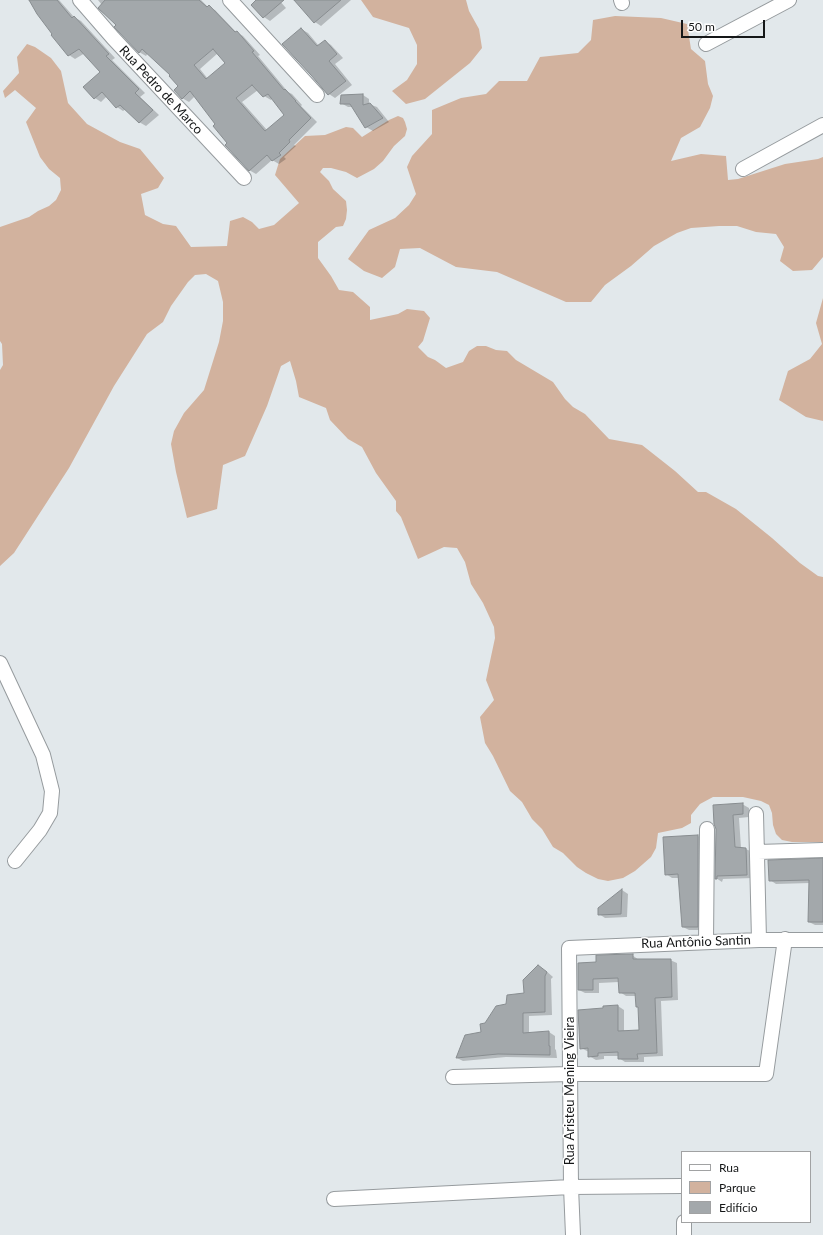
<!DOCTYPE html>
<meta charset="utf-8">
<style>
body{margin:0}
#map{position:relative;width:823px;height:1235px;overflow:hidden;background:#e2e8eb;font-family:Lato,sans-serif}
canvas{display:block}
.legend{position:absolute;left:681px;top:1151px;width:130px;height:72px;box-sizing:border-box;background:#fff;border:1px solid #a1a2a3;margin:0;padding:5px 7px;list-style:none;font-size:12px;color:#151718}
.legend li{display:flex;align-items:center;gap:8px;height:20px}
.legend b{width:20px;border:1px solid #a1a2a3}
.scale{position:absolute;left:681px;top:20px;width:84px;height:18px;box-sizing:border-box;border:2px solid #151718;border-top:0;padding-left:5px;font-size:12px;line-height:14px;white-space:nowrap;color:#151718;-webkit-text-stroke:3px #fff;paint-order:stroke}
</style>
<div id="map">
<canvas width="823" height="1235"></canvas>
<ul class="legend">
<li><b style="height:5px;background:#fff"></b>Rua</li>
<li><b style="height:11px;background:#d2b29e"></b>Parque</li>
<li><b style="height:11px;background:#a3a8ab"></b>Edifício</li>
</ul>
<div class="scale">50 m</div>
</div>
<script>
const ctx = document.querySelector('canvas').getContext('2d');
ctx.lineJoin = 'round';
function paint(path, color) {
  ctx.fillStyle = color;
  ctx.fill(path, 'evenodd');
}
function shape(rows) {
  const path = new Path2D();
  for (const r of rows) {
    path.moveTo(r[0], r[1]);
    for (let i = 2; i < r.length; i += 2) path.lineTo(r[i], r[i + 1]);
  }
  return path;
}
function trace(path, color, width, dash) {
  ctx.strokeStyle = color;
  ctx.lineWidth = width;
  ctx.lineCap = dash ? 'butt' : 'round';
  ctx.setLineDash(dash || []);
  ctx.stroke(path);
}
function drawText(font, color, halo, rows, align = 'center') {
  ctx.font = font + ' Lato,sans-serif';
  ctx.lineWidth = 3;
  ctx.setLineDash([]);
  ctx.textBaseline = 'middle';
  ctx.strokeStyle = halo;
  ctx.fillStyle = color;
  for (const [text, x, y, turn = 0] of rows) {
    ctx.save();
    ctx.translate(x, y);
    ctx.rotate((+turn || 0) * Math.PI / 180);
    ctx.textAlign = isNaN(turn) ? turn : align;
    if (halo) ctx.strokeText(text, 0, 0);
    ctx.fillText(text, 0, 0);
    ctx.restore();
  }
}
paint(shape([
 [361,0,466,0,469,11,479,29,482,48,470,63,425,99,406,104,392,91,407,80,417,64,417,45,409,28,373,17],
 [615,16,661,18,687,24,691,49,705,61,708,84,713,96,710,108,700,127,681,138,671,161,701,154,726,156,728,180,738,179,785,164,818,159,823,157,823,257,812,270,793,271,780,261,784,247,776,234,756,232,737,226,719,226,691,228,677,233,654,246,631,266,605,285,591,302,566,302,497,272,456,267,420,248,400,249,395,267,382,278,364,271,348,259,369,230,395,218,409,205,416,194,407,167,412,156,432,134,432,110,461,98,486,94,499,81,527,81,540,57,578,53,591,40,593,20],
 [27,44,35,47,51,58,61,71,68,103,87,124,120,142,140,149,164,178,158,188,141,194,145,215,163,224,176,226,191,247,227,246,230,221,243,217,252,222,259,229,274,225,299,203,275,175,280,159,305,136,325,135,346,127,353,128,362,137,389,120,398,116,403,118,405,122,407,129,405,136,394,146,383,161,374,169,357,178,346,172,331,168,323,168,320,172,329,181,333,189,346,201,347,210,346,219,343,226,336,227,318,242,318,258,331,276,339,290,353,292,370,307,370,320,398,314,407,309,424,311,430,318,423,341,418,347,428,357,435,360,446,368,463,362,469,351,477,346,486,346,496,350,507,351,516,360,553,382,565,399,573,407,585,414,609,439,642,445,675,471,698,492,706,492,736,509,772,538,800,563,818,576,823,577,823,842,792,842,782,840,776,834,773,825,772,813,769,805,761,801,743,797,713,797,700,804,691,815,691,823,682,828,658,833,656,848,651,857,635,871,623,878,608,881,598,879,586,873,577,867,563,853,553,847,542,829,532,819,522,802,510,791,493,756,485,743,480,717,494,700,486,680,495,638,494,627,483,603,471,584,465,562,457,548,444,547,418,559,401,517,396,511,396,501,376,473,362,447,348,439,330,420,326,408,299,397,296,381,290,361,281,366,267,406,245,456,223,465,217,509,187,518,176,472,171,444,174,431,184,413,204,390,219,342,223,321,223,302,218,281,206,274,195,275,188,282,171,306,163,322,147,334,114,386,69,468,14,553,0,566,0,370,3,365,2,344,0,341,0,227,29,217,38,211,49,206,56,200,61,190,60,178,49,169,40,157,26,122,36,108,15,90,5,98,3,91,19,73,17,57],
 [823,298,823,421,806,417,779,400,788,371,810,359,822,344,816,323]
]), '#d2b29e');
paint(shape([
 [29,0,59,0,74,17,81,21,115,58,112,60,145,93,140,97,159,115,146,126,139,122,126,109,123,111,117,107,107,96,101,102,95,98,101,72,85,53,75,59,69,55],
 [98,0,201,0,208,7,215,10,236,32,243,36,260,55,258,56,288,92,292,94,302,105,301,106,317,122,294,145,296,146,284,157,286,159,279,164,272,160,256,174,249,170,228,143,216,125,195,96,189,102,182,98,180,86,172,75,148,53,146,56,139,52],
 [218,53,226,63,208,79,200,69],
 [258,90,264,96,271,100,273,98,285,115,267,130,242,102],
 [258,0,279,0,286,8,270,21,264,17],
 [295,0,351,0,321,26,315,22],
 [301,29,308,33,319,46,325,41,331,45,343,58,335,64,352,85,335,98,329,94],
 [363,95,369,99,369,104,377,107,389,122,373,131,366,127,353,107,348,107,341,103],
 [742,804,749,808,749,817,739,818,741,848,746,849,752,852,753,878,723,879,722,882,716,878,716,829],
 [698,836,705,840,704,930,689,930,683,927,679,878,672,878,666,874,664,838],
 [823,860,823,925,815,925,809,922,810,883,776,884,770,880],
 [622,890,628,894,627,917,605,918,599,914,599,909],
 [632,955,639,960,670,960,677,963,678,1000,661,1001,663,1056,644,1057,644,1062,625,1062,619,1058,619,1056,604,1056,604,1059,596,1060,589,1056,589,1052,581,1048,618,1006,624,1010,624,1031,640,1031,639,1007,637,1006,636,996,626,996,620,992,619,982,599,983,599,993,585,993,579,990,597,963],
 [545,970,553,977,551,979,552,1015,529,1016,529,1033,549,1032,555,1036,555,1049,556,1050,557,1058,506,1057,463,1061,457,1058,482,1032,485,1024,507,1005,525,994]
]), '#0003');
const building = shape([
 [29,0,57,0,72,18,74,16,109,54,106,56,139,89,135,93,153,110,139,123,120,105,116,108,102,92,94,99,83,87,100,72,79,49,68,56,51,35,52,34,37,14,29,0],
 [105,0,199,0,207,7,209,5,235,32,237,31,254,51,252,52,284,90,285,89,296,101,295,101,311,118,289,140,290,142,279,153,281,155,272,161,267,155,249,171,225,145,227,143,213,126,215,124,190,91,182,99,174,90,178,86,169,76,170,75,142,49,139,53,114,27,116,25,98,8,105,0],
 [213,49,225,63,206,79,194,65,213,49],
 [252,85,263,97,268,94,284,115,265,131,236,98,252,85],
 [256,0,284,0,263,18,251,5,256,0],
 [294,0,341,0,314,23,294,0],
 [301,28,317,46,325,40,337,54,329,61,346,81,328,95,311,75,282,44,301,28],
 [363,94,363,105,370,103,383,118,365,128,350,104,340,104,341,95,363,94],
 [743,803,743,814,733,815,735,847,746,848,747,875,717,876,717,879,715,879,716,829,714,824,713,805,743,803],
 [698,835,698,927,682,927,678,874,665,875,663,837,698,835],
 [823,858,823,922,808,922,809,880,769,881,768,860,823,858],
 [622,889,621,914,598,915,598,908,622,889],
 [633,954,633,959,671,959,672,997,655,998,657,1053,637,1054,638,1059,618,1059,618,1052,598,1053,598,1056,588,1057,588,1048,580,1049,578,1010,603,1008,603,1006,618,1005,618,1031,639,1030,638,1007,636,1007,635,993,619,993,618,978,593,979,593,990,578,990,578,963,596,962,596,955,633,954],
 [538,965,547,972,545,976,545,1012,523,1013,523,1033,549,1031,549,1046,550,1046,550,1055,498,1054,456,1058,465,1035,481,1032,480,1024,485,1023,496,1006,506,1004,507,995,524,993,523,980,538,965]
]);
paint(building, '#a3a8ab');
trace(building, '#888d90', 1);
const minor = shape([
 [80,0,113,38,244,178],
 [230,0,317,95],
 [621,0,622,3],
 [706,44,789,0],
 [743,169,823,125],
 [0,663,43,755,52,791,50,813,40,830,15,861],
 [756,814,759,940],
 [758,852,823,850],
 [706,942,707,829],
 [453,1077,570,1074,766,1074,785,939],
 [334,1199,571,1187,682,1186],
 [684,1222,684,1235],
 [573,1235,571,1187,569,948,759,940,823,940]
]);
trace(minor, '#969b9e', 16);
trace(minor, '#fff', 14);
drawText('13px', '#151718', '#fff', [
 ["Rua Pedro de Marco",161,90,47],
 ["Rua Antônio Santin",696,942,-2],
 ["Rua Aristeu Mening Vieira",570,1091,-90]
]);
</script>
